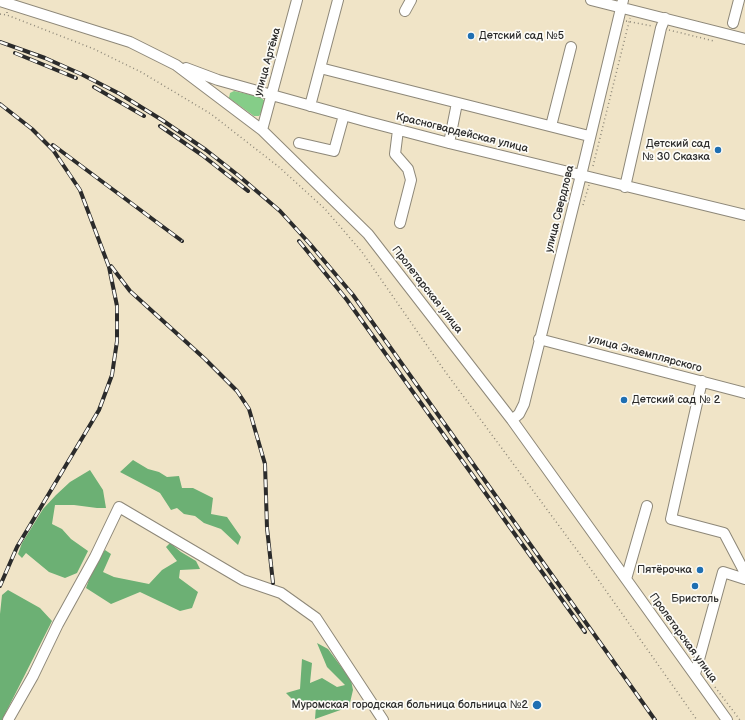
<!DOCTYPE html>
<meta charset="utf-8">
<style>
body{margin:0}
canvas{display:block;background:#f0e4c7}
</style>
<canvas width="745" height="720"></canvas>
<script>
const ctx = document.querySelector('canvas').getContext('2d');
ctx.lineJoin = 'round';
function paint(path, color) {
  ctx.fillStyle = color;
  ctx.fill(path, 'evenodd');
}
function shape(rows) {
  const path = new Path2D();
  for (const r of rows) {
    path.moveTo(r[0], r[1]);
    for (let i = 2; i < r.length; i += 2) path.lineTo(r[i], r[i + 1]);
  }
  return path;
}
function trace(path, color, width, dash) {
  ctx.strokeStyle = color;
  ctx.lineWidth = width;
  ctx.lineCap = dash ? 'butt' : 'round';
  ctx.setLineDash(dash || []);
  ctx.stroke(path);
}
function drawText(font, color, halo, rows, align = 'center') {
  ctx.font = font + ' "Balsamiq Sans",sans-serif';
  ctx.lineWidth = 3.5;
  ctx.setLineDash([]);
  ctx.textBaseline = 'middle';
  ctx.strokeStyle = halo;
  ctx.fillStyle = color;
  for (const [text, x, y, turn = 0] of rows) {
    ctx.save();
    ctx.translate(x, y);
    ctx.rotate((+turn || 0) * Math.PI / 180);
    ctx.textAlign = isNaN(turn) ? turn : align;
    if (halo) ctx.strokeText(text, 0, 0);
    ctx.fillText(text, 0, 0);
    ctx.restore();
  }
}
paint(shape([
 [234,91,260,97,265,101,262,111,259,116,254,116,229,98,230,93]
]), '#85cd88');
paint(shape([
 [133,460,148,469,159,472,167,477,179,476,182,488,193,488,213,498,211,514,227,517,241,537,238,545,221,529,204,523,195,516,184,514,177,508,171,510,160,493,120,472],
 [90,470,103,490,106,508,97,508,74,505,55,505,52,524,62,529,71,539,88,551,77,573,65,578,49,572,26,553,22,558,18,554,22,543,43,509,56,495,70,482],
 [170,543,181,552,196,561,200,569,180,570,179,578,198,592,192,608,180,611,140,592,111,604,86,588,94,566,105,550,111,554,103,572,114,577,149,584,162,570,177,561,166,547],
 [8,590,40,608,52,621,2,720,0,720,0,614,2,595],
 [317,643,328,649,351,680,353,690,349,707,315,719,316,706,300,707,286,693,300,689,302,659,312,663,310,683,322,678,337,687,345,685,327,667]
]), '#6cb074');
const minor = shape([
 [591,0,745,39],
 [0,1,130,42,176,65,262,130,368,234,512,420,727,720],
 [405,11,411,0],
 [733,23,739,0],
 [186,68,218,80,365,121,449,143,745,215],
 [320,68,589,136],
 [310,106,338,0],
 [551,126,571,47],
 [262,130,297,0],
 [398,130,395,154,408,169,411,180,400,223],
 [299,143,334,151,344,115],
 [449,143,457,103],
 [625,187,661,28,665,18],
 [539,339,745,393],
 [702,381,671,519,724,533,745,573],
 [512,420,519,414,524,404,583,167,623,0],
 [626,579,647,506],
 [695,674,723,572,745,579],
 [8,720,33,676,58,624,95,557,119,507,243,580,281,593,316,618,383,720]
]);
trace(minor, '#8e8879', 12);
trace(shape([
 [7,12,7,15,94,49,141,72,211,114,279,167,325,209,362,252,444,370,585,561,697,720],
 [0,14,7,15],
 [626,21,652,26],
 [669,30,714,41],
 [593,166,630,18],
 [583,205,589,185],
 [715,687,740,720]
]), '#8e8879', 1.5, [1, 3]);
trace(minor, '#fff', 10);
const rail = shape([
 [0,42,45,58,81,74,120,94,162,120,206,150,239,176,280,211,310,244,353,295,655,720],
 [15,53,76,78],
 [94,87,144,116],
 [0,104,32,129,53,150,80,190,109,267,117,306,117,341,112,375,99,410,17,547,0,586],
 [160,126,202,155,248,191],
 [53,145,182,241],
 [299,241,347,300,585,632],
 [111,266,130,291,205,359,237,391,249,409,265,464,267,528,273,583]
]);
trace(rail, '#2b2b2b', 4);
trace(rail, '#fdfcf7', 2.5, [8]);
for (const [x, y, r, color] of [
 [471,36,4,"#1f6fb2"],
 [718,150,4,"#1f6fb2"],
 [624,400,4,"#1f6fb2"],
 [700,570,4,"#1f6fb2"],
 [695,586,4,"#1f6fb2"],
 [537,705,5,"#1f6fb2"]
]) {
  const dot = new Path2D();
  dot.arc(x, y, r, 0, 2 * Math.PI);
  ctx.fillStyle = color;
  ctx.fill(dot);
  trace(dot, '#fdfcf7', 1.5);
}
drawText('11px', '#2b2b2b', '#fdfcf7', [
 ["Детский сад №5",479,36,"left"],
 ["Детский сад",710,144],
 ["№ 30 Сказка",710,157],
 ["Детский сад № 2",632,400,"left"],
 ["Пятёрочка",692,570],
 ["Бристоль",695,599,"center"],
 ["Муромская городская больница больница №2",528,705]
], 'right');
drawText('11px', '#2b2b2b', '#fdfcf7', [
 ["улица Артёма",268,62,-74],
 ["Красногвардейская улица",462,133,14],
 ["улица Свердлова",560,209,-76],
 ["Пролетарская улица",427,290,52],
 ["улица Экземплярского",645,354,15],
 ["Пролетарская улица",683,638,54]
]);
</script>
